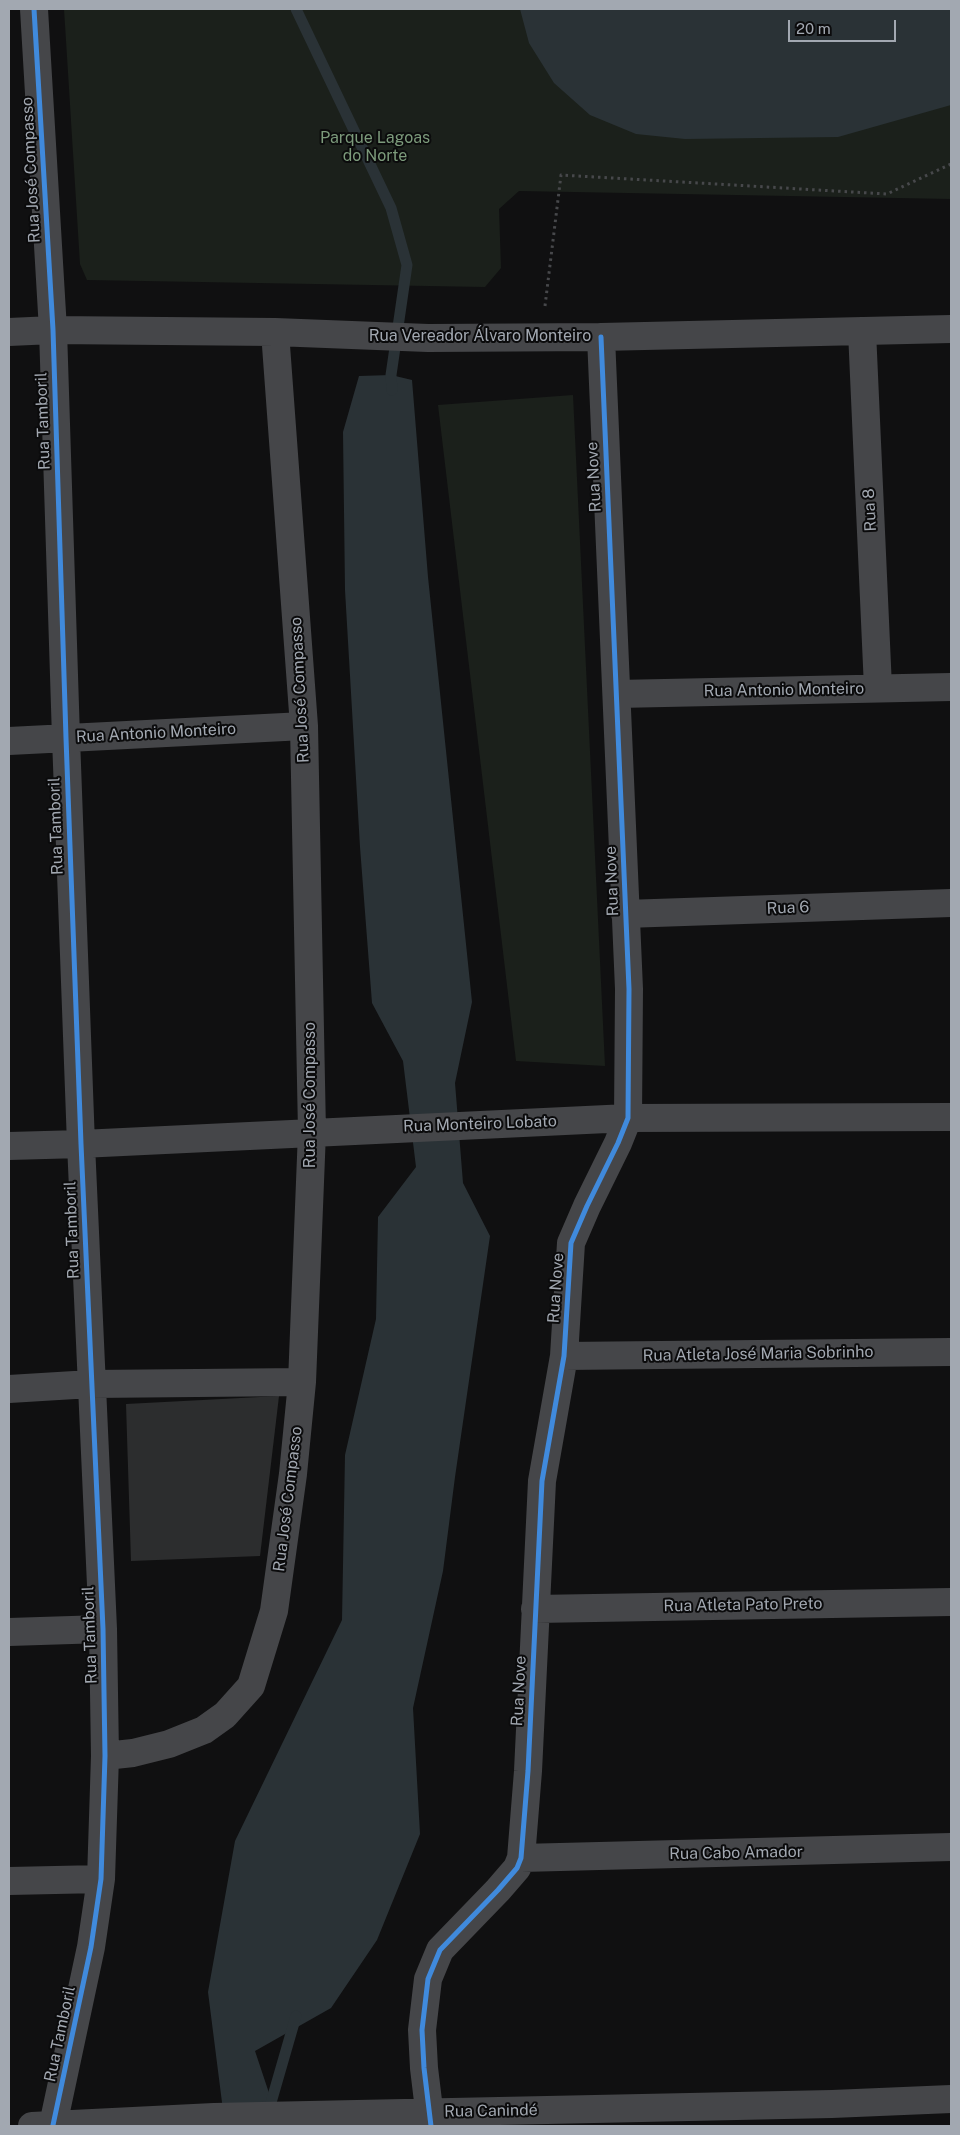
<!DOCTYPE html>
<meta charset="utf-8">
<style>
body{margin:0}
#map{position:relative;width:960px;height:2135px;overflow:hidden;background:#101011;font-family:"Public Sans",sans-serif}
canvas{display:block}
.frame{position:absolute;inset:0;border:10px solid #a2a8b1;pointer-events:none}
.scale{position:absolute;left:788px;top:20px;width:108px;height:22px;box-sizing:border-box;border:2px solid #a2a8b1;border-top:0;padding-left:6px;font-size:15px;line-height:18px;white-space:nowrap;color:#a2a8b1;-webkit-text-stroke:4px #0b0b0c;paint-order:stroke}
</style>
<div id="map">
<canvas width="960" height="2135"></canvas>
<div class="frame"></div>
<div class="scale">20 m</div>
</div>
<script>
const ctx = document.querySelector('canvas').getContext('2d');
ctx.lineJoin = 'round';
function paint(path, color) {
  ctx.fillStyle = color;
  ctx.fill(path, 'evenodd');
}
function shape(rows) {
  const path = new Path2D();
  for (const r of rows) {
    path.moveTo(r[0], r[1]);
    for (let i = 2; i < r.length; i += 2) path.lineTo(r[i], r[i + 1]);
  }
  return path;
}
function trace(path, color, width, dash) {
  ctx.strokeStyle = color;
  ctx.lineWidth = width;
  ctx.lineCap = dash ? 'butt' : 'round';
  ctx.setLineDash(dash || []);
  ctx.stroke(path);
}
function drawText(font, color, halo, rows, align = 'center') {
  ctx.font = font + ' "Public Sans",sans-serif';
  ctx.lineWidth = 4;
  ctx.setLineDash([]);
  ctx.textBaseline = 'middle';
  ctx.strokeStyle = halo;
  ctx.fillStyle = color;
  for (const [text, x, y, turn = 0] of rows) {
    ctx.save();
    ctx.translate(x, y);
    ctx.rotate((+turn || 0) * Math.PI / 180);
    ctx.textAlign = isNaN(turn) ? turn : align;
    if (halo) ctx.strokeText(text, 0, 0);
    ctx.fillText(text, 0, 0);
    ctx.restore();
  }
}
paint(shape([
 [64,9,951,9,951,199,519,191,499,209,501,268,485,287,87,280,80,264],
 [573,395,605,1066,516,1061,438,405]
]), '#1b201b');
paint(shape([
 [520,9,951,9,951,105,838,137,685,139,636,134,590,115,554,83,529,43],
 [391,375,412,380,428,577,472,1002,455,1083,463,1183,490,1236,455,1477,443,1571,413,1708,420,1834,377,1940,331,2008,255,2051,280,2126,225,2126,208,1992,235,1841,342,1620,345,1455,376,1319,378,1217,416,1167,403,1061,372,1003,360,847,345,590,343,432,359,376]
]), '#2a3236');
trace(shape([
 [296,9,391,208,407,265,391,375,392,390],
 [268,2113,296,2016]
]), '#2a3236', 11);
paint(shape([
 [279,1396,260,1556,131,1561,126,1404]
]), '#2c2d2e');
trace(shape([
 [545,306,561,175,887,194,951,164]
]), '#47484b', 3, [2.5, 4]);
trace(shape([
 [34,9,53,330,66,738,81,1144,103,1629,105,1756,101,1879,91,1947,53,2125],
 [862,331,878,688],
 [9,332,53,330,275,332,428,338,601,337,951,329],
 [617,694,951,687],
 [9,741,304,726],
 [625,914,951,903],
 [9,1146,81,1144,628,1118,951,1117],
 [564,1356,951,1352],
 [9,1389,91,1384,302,1382],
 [535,1609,951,1602],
 [9,1632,103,1629],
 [105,1756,133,1753,169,1744,204,1730,225,1715,251,1686,274,1611,293,1474,302,1382,312,1132,304,726,275,332],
 [521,1858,951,1847],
 [9,1881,101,1879],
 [32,2126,214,2117,832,2104,951,2099],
 [431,2126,424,2068,422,2030,428,1979,440,1950,498,1890,517,1868,521,1858,528,1771,542,1481,564,1356,571,1243,587,1206,618,1143,628,1118,629,989,601,337]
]), '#454649', 28);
trace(shape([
 [34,9,53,330,66,738,81,1144,103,1629,105,1756,101,1879,91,1947,53,2125],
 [431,2126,424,2068,422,2030,428,1979,440,1950,498,1890,517,1868,521,1858,528,1771,542,1481,564,1356,571,1243,587,1206,618,1143,628,1118,629,989,601,337]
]), '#408adc', 5);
drawText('16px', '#7c9a7b', '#0b0b0c', [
 ["Parque Lagoas",375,138],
 ["do Norte",375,156]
]);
drawText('16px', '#a2a8b1', '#0b0b0c', [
 ["Rua José Compasso",31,170,-93],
 ["Rua Vereador Álvaro Monteiro",480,336],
 ["Rua Tamboril",43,421,-92],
 ["Rua Nove",594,477,-93],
 ["Rua 8",870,510,-93],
 ["Rua José Compasso",300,690,-93],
 ["Rua Antonio Monteiro",784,690,-1],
 ["Rua Antonio Monteiro",156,733,-3],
 ["Rua Tamboril",56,826,-92],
 ["Rua Nove",612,881,-92],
 ["Rua 6",788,908,-2],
 ["Rua José Compasso",310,1095,-90],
 ["Rua Monteiro Lobato",480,1124,-2],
 ["Rua Tamboril",72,1230,-92],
 ["Rua Nove",556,1288,-86],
 ["Rua Atleta José Maria Sobrinho",758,1354,-1],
 ["Rua José Compasso",288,1499,-83],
 ["Rua Atleta Pato Preto",743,1605,-1],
 ["Rua Tamboril",90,1635,-92],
 ["Rua Nove",519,1691,-87],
 ["Rua Cabo Amador",736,1853,-1],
 ["Rua Tamboril",60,2034,-78],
 ["Rua Canindé",491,2111,-1]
]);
</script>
